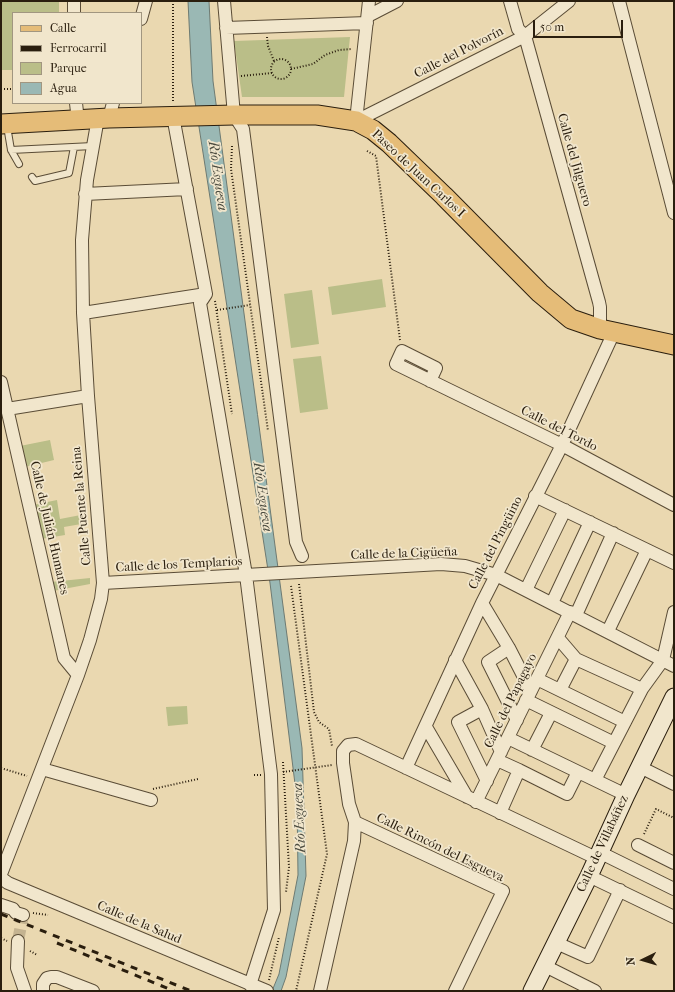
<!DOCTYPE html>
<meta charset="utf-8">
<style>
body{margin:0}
#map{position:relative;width:675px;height:992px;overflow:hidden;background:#ead8b0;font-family:"IM FELL French Canon",serif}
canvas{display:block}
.frame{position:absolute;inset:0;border:2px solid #2a1e0e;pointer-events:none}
.legend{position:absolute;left:12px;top:12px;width:130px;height:92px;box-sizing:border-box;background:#f1e6cc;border:1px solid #a19680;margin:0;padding:5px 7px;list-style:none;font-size:12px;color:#2a1e0e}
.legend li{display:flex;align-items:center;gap:8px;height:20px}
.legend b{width:20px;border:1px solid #a19680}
.north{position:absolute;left:623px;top:940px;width:40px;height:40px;-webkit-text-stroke:3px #f1e6cc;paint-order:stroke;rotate:265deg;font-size:11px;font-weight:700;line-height:16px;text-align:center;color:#2a1e0e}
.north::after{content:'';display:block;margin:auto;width:14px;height:18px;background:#2a1e0e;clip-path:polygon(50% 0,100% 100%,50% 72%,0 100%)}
.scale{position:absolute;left:533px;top:20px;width:90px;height:18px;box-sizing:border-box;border:2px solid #2a1e0e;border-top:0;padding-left:5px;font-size:12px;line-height:14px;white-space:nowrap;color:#2a1e0e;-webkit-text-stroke:3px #f1e6cc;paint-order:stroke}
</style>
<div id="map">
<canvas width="675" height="992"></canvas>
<div class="frame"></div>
<ul class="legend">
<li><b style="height:5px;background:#e5bc78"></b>Calle</li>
<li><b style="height:5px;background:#2a1e0e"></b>Ferrocarril</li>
<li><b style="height:11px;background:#babe88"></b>Parque</li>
<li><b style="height:11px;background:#9ab8b4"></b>Agua</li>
</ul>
<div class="north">N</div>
<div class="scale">50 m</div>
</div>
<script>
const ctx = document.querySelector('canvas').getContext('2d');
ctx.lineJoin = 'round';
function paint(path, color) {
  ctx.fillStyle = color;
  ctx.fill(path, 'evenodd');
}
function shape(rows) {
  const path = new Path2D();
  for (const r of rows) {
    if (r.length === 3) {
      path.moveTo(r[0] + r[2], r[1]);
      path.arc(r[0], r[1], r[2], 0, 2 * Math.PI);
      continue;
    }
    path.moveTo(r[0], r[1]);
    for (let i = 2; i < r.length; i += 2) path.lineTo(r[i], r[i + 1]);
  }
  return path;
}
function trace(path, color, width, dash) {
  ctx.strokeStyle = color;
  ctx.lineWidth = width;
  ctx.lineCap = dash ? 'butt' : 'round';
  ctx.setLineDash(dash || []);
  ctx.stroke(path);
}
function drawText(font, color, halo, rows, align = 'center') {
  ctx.font = font + ' "IM FELL French Canon",serif';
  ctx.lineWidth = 3.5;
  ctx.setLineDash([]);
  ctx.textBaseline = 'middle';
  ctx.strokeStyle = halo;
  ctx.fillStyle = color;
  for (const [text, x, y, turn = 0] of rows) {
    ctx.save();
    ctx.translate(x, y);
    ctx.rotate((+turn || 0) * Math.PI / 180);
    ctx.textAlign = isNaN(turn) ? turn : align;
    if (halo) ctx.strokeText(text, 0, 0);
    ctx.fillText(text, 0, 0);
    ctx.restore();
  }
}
paint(shape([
 [1,1,59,1,59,13,13,13,13,70,1,70],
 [350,37,344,97,242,97,234,41],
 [382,279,386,307,332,315,328,287],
 [312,290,319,344,291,348,284,294],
 [321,356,328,409,300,413,293,359],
 [50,440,54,460,25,467,20,446],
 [57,500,60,519,86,514,87,523,64,527,65,535,41,539,33,505],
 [90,578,90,584,53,591,51,582],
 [187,706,188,724,168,726,166,707]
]), '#babe88');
const water = shape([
 [188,1,209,1,213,81,302,748,306,876,286,977,281,991,272,991,279,974,298,875,297,800,270,583,192,82,188,1]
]);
paint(water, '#9ab8b4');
trace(water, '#6d7a72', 1);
trace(shape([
 [18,941,23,915]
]), '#c4b390', 12, [12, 6]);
const lane = shape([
 [7,126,11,150,93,146],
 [11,150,19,164],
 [32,177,35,181,69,173,74,147]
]);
const street = shape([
 [74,1,74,13],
 [224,1,234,115,243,129,296,542,302,556],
 [510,1,518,29,525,36,599,302,600,307,600,329],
 [619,1,674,213],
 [368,16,397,1],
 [141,19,146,1],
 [226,28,367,23],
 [76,103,77,112],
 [173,116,206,294,200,303,246,575,271,774,274,910,250,985],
 [109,118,113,103],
 [356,121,525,36,569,1],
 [356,121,369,1],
 [85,194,187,189],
 [83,313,206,294],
 [430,381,436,368,402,351,396,364,562,445,674,505],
 [1,382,64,658,78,675],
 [7,409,88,396],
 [535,496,674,563],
 [103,583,441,564,465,566,496,575,674,666],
 [526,590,565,510],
 [482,603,509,648,531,691],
 [552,603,590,522],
 [576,615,613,533],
 [608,631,647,550],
 [558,638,576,659],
 [509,648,488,662,517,720],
 [455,660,482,709,501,752],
 [537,679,625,722],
 [642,689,663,660,674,612],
 [560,690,576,659,642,689,595,780],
 [526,700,614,743],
 [482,709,458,722,487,781],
 [426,727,467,797],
 [508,738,626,795],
 [532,750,551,713],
 [497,760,519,770],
 [640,767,674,784],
 [406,768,482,603,562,445,614,332],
 [42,769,151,800],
 [476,802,570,612],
 [500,813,519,770,567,794,578,772],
 [355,822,503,891,455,991],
 [638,845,674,863],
 [599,852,674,889],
 [1,874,78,675,90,640,101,599,103,583,88,396,83,313,82,240,87,180,98,118],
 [589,876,674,917],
 [1,878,8,883,267,991],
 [1,905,13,909,16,913,23,915],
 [18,941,17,968,25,991],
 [561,945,588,957,620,890],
 [551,969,595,991],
 [43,991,43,984,47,978,51,977,57,977,93,991],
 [320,991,354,841,355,822,349,804,343,763,343,751,348,745,356,744,596,858]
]);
const secondary = shape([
 [532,991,589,876,626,795,674,697]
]);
const primary = shape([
 [1,124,109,118,234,115,317,115,356,121,373,130,389,143,444,196,540,293,571,319,600,329,674,345]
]);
trace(lane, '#5a4c36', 8);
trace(street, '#5a4c36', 14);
trace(secondary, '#2a1e0e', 19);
trace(primary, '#2a1e0e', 21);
trace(shape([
 [267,37,268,46,274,61],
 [281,69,10],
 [291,69,313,64,325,55,339,50,352,49],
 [241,76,272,73],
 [1,89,13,89],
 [173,101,173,1],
 [232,146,231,169,268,431],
 [367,151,376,156,400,340],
 [215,301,232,414],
 [217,310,250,305],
 [299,584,314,712,319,722,329,729,332,746],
 [291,586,327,854,296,991],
 [283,762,289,867,286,892],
 [1,768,27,776],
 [283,772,332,765],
 [254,775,261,775],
 [153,789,198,779],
 [644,834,656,809,674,818],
 [33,913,48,915],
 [1,938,7,941],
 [30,951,37,955],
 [269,980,279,937]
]), '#2a1e0e', 2, [1, 2]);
trace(lane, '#f1e6cc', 6);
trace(street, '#f1e6cc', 12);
trace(secondary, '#f1e6cc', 17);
trace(primary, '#e5bc78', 19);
trace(shape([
 [1,914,191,991],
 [57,943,174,991]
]), '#2a1e0e', 3, [7, 7]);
drawText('13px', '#2a1e0e', '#f1e6cc', [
 ["Calle del Polvorín",459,53,-27],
 ["Calle del Jilguero",574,160,74],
 ["Paseo de Juan Carlos I",418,174,43],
 ["Calle del Tordo",559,429,27],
 ["Calle Puente la Reina",82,506,-95],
 ["Calle de Julián Humanes",49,528,77],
 ["Calle del Pingüino",496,543,-63],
 ["Calle de la Cigüeña",404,554,-2],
 ["Calle de los Templarios",179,565,-3],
 ["Calle del Papagayo",511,701,-64],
 ["Calle de Villabáñez",603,844,-65],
 ["Calle Rincón del Esgueva",440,848,26],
 ["Calle de la Salud",139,923,23]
]);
drawText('italic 14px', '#4c4c40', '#f1e6cc', [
 ["Río Esgueva",217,176,82],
 ["Río Esgueva",262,497,82],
 ["Río Esgueva",300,818,-93]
]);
</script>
